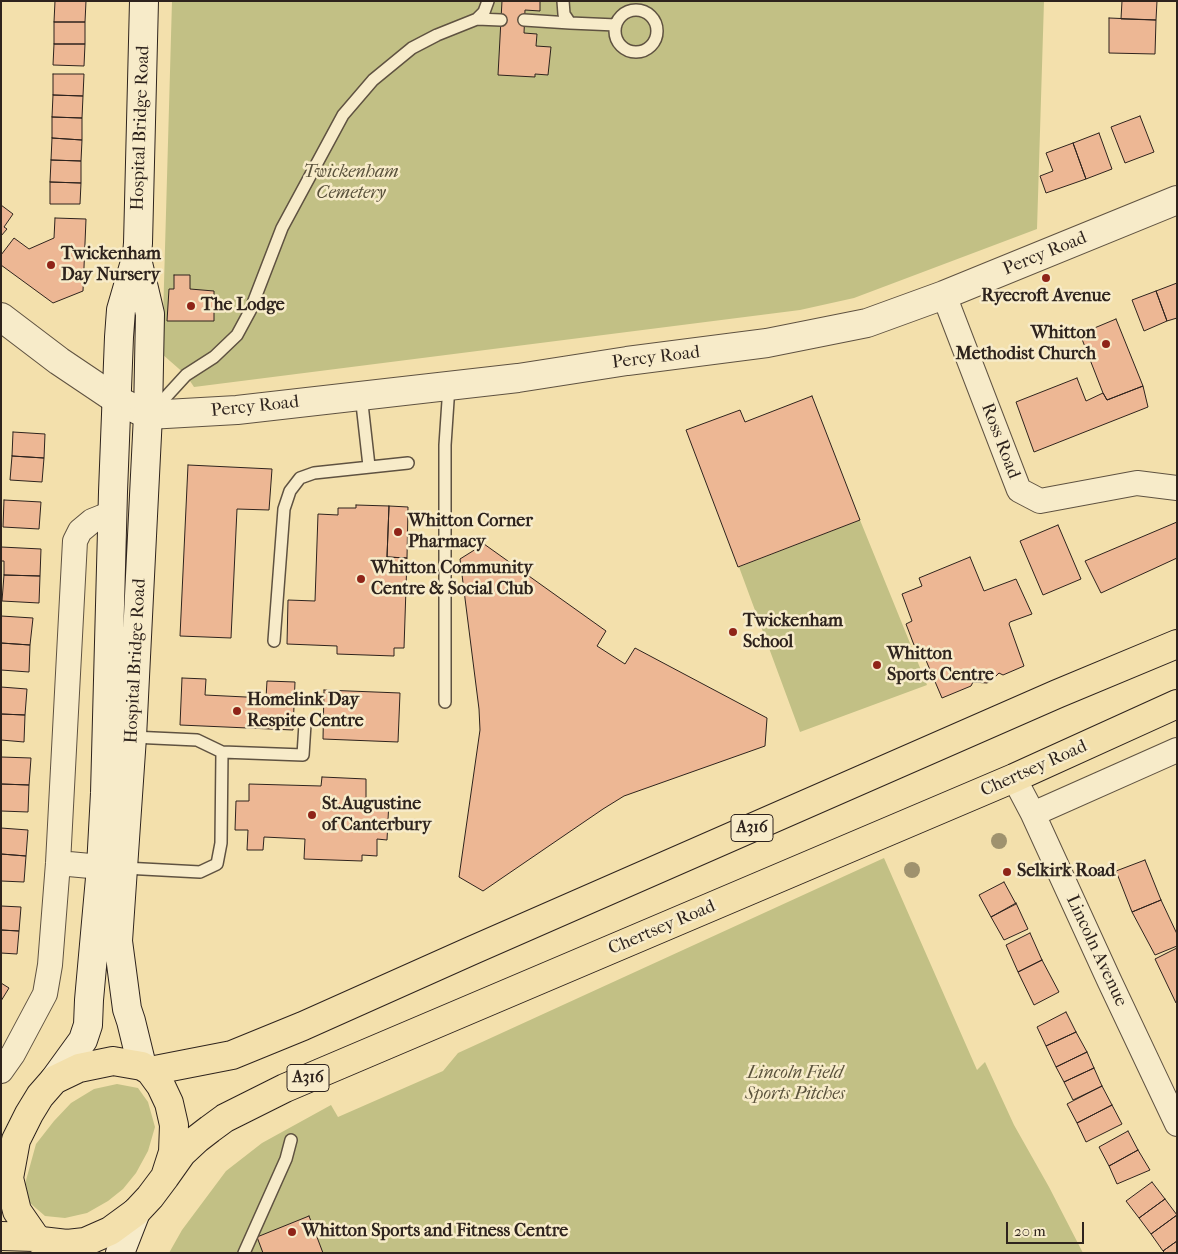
<!DOCTYPE html>
<style>
body{margin:0}
#map{position:relative;width:1178px;height:1254px;overflow:hidden;background:#f3e0ac;font-family:"IM FELL French Canon",serif}
canvas{display:block}
.frame{position:absolute;inset:0;border:2px solid #2e231d;pointer-events:none}
.scale{position:absolute;left:1006px;top:1222px;width:78px;height:22px;box-sizing:border-box;border:2px solid #2e231d;border-top:0;padding-left:6px;font-size:15px;line-height:18px;white-space:nowrap;color:#2e231d;-webkit-text-stroke:4px #f7ebc9;paint-order:stroke}
</style>
<div id="map">
<canvas width="1178" height="1254"></canvas>
<div class="frame"></div>
<div class="scale">20 m</div>
</div>
<script>
const ctx = document.querySelector('canvas').getContext('2d');
ctx.lineJoin = 'round';
function paint(path, color) {
  ctx.fillStyle = color;
  ctx.fill(path, 'evenodd');
}
function shape(rows) {
  const path = new Path2D();
  for (const r of rows) {
    if (r.length === 3) {
      path.moveTo(r[0] + r[2], r[1]);
      path.arc(r[0], r[1], r[2], 0, 2 * Math.PI);
      continue;
    }
    path.moveTo(r[0], r[1]);
    for (let i = 2; i < r.length; i += 2) path.lineTo(r[i], r[i + 1]);
  }
  return path;
}
function trace(path, color, width, dash) {
  ctx.strokeStyle = color;
  ctx.lineWidth = width;
  ctx.lineCap = dash ? 'butt' : 'round';
  ctx.setLineDash(dash || []);
  ctx.stroke(path);
}
function drawText(font, color, halo, rows, align = 'center') {
  ctx.font = font + ' "IM FELL French Canon",serif';
  ctx.lineWidth = 5;
  ctx.setLineDash([]);
  ctx.textBaseline = 'middle';
  ctx.strokeStyle = halo;
  ctx.fillStyle = color;
  for (const [text, x, y, turn = 0] of rows) {
    ctx.save();
    ctx.translate(x, y);
    ctx.rotate((+turn || 0) * Math.PI / 180);
    ctx.textAlign = isNaN(turn) ? turn : align;
    if (halo) ctx.strokeText(text, 0, 0);
    ctx.fillText(text, 0, 0);
    ctx.restore();
  }
}
paint(shape([
 [172,1,1044,1,1037,229,854,298,800,310,194,387,186,375,162,354],
 [860,520,927,685,800,732,739,567],
 [884,858,977,1070,985,1062,1014,1125,1049,1187,1083,1253,169,1253,182,1230,226,1171,262,1143,331,1105,338,1117,443,1071,458,1053],
 [117,1084,138,1088,148,1102,155,1127,148,1151,136,1173,123,1189,108,1201,87,1213,65,1218,45,1216,30,1203,25,1184,36,1144,54,1121,71,1103,94,1089]
]), '#c2c085');
const building = shape([
 [55,1,86,1,85,22,54,22,55,1],
 [502,1,540,1,540,11,525,10,524,33,537,34,536,46,551,47,548,75,535,74,535,77,498,75,502,1],
 [1122,1,1157,1,1156,20,1121,19,1122,1],
 [1109,18,1156,20,1155,54,1109,53,1109,18],
 [54,22,85,22,85,44,54,44,54,22],
 [54,44,85,44,84,66,53,65,54,44],
 [53,74,84,74,83,96,53,95,53,74],
 [53,95,83,96,82,118,52,117,53,95],
 [1140,116,1154,152,1125,163,1111,127,1140,116],
 [52,117,82,118,82,140,52,138,52,117],
 [1099,133,1112,169,1086,179,1073,143,1099,133],
 [52,138,82,140,81,161,51,160,52,138],
 [1073,143,1086,179,1046,193,1040,176,1053,171,1046,153,1073,143],
 [51,160,81,161,81,183,50,182,51,160],
 [50,182,81,183,80,204,50,204,50,182],
 [1,205,13,214,4,227,7,229,1,236,1,205],
 [55,218,86,219,83,291,53,303,1,265,1,255,14,238,29,249,54,238,55,218],
 [174,275,190,275,190,289,214,291,214,321,167,321,169,289,174,289,174,275],
 [1177,283,1177,318,1167,321,1156,291,1177,283],
 [1156,291,1167,321,1144,331,1132,300,1156,291],
 [1116,319,1143,386,1107,400,1103,393,1080,334,1116,319],
 [1077,378,1086,401,1103,393,1107,400,1143,386,1148,407,1034,452,1016,402,1077,378],
 [812,396,860,520,738,567,686,430,740,410,745,422,812,396],
 [13,432,45,434,44,458,12,456,13,432],
 [12,456,44,458,42,482,10,480,12,456],
 [188,465,272,469,269,510,237,509,231,638,180,636,188,465],
 [4,500,41,502,39,529,3,527,4,500],
 [356,505,389,506,387,557,407,558,404,648,394,648,394,656,337,654,337,646,287,644,288,600,315,601,318,514,338,515,338,508,356,508,356,505],
 [389,506,408,507,407,558,387,557,389,506],
 [1177,522,1177,558,1101,593,1085,561,1177,522],
 [1058,525,1081,579,1043,595,1020,541,1058,525],
 [484,544,606,631,597,646,625,664,635,648,767,718,765,746,624,796,603,809,483,891,459,877,480,730,479,709,460,559,484,544],
 [1,547,41,549,40,576,4,575,4,561,1,561,1,547],
 [970,557,984,591,1016,579,1032,614,1010,622,1009,624,1024,666,1003,675,999,673,992,680,987,683,973,682,971,686,942,698,919,644,914,645,906,624,912,621,902,594,922,586,919,578,970,557],
 [4,575,40,576,39,603,2,601,4,575],
 [1,616,33,618,30,645,1,643,1,616],
 [1,643,30,645,29,672,1,670,1,643],
 [182,678,206,679,205,695,266,698,267,681,295,682,293,730,180,725,182,678],
 [1,687,27,689,25,715,1,714,1,687],
 [324,690,400,693,398,742,323,739,324,690],
 [1,714,25,715,24,742,1,740,1,714],
 [1,757,31,758,29,785,1,784,1,757],
 [322,777,366,779,366,799,389,800,387,840,377,839,377,856,362,855,362,861,304,859,305,839,264,837,263,850,247,850,248,830,235,830,236,801,249,801,249,784,321,786,322,777],
 [1,784,29,785,28,812,1,811,1,784],
 [1,828,28,830,26,856,1,854,1,828],
 [1,854,26,856,24,882,1,881,1,854],
 [1145,860,1161,900,1132,912,1116,871,1145,860],
 [1004,882,1016,904,991,917,979,895,1004,882],
 [1161,900,1177,934,1177,946,1155,955,1132,912,1161,900],
 [1016,903,1028,929,1004,940,991,917,1016,903],
 [1,906,21,907,19,931,1,930,1,906],
 [1,930,19,931,17,954,1,953,1,930],
 [1030,933,1042,960,1018,972,1006,945,1030,933],
 [1177,948,1177,1003,1176,1003,1155,959,1177,948],
 [1042,960,1059,992,1034,1005,1018,972,1042,960],
 [1,983,9,988,1,1001,1,983],
 [1066,1012,1076,1032,1046,1046,1037,1027,1066,1012],
 [1076,1032,1087,1052,1056,1067,1046,1046,1076,1032],
 [1087,1052,1094,1068,1064,1082,1056,1067,1087,1052],
 [1094,1068,1102,1086,1073,1100,1064,1082,1094,1068],
 [1102,1086,1112,1105,1077,1123,1067,1104,1102,1086],
 [1112,1105,1122,1124,1086,1142,1077,1123,1112,1105],
 [1128,1131,1138,1150,1109,1166,1099,1147,1128,1131],
 [1138,1150,1150,1170,1117,1184,1109,1166,1138,1150],
 [1152,1182,1165,1199,1139,1218,1126,1201,1152,1182],
 [1165,1199,1177,1215,1151,1234,1139,1218,1165,1199],
 [1177,1215,1177,1241,1163,1251,1151,1234,1177,1215],
 [309,1216,323,1253,263,1253,257,1237,309,1216],
 [1177,1241,1177,1253,1165,1253,1163,1251,1177,1241]
]);
paint(building, '#edb794');
trace(building, '#2e231d', 1);
const service = shape([
 [563,1,564,14,570,23,616,25],
 [636,31,21],
 [477,19,501,20],
 [524,20,570,23],
 [361,395,369,466],
 [153,411,186,375,214,357,237,335,250,311,282,228,343,115,373,80,412,48,437,35,477,19,484,12,488,1],
 [274,641,284,509,290,491,300,478,314,473,408,463],
 [445,702,445,445,449,386],
 [222,752,303,755,305,724],
 [124,868,200,872,217,864,221,843,222,752,197,740,132,737],
 [244,1253,286,1159,291,1140]
]);
const minor = shape([
 [944,295,1019,490,1040,501,1137,483,1177,488],
 [1014,778,1033,814,1109,980,1177,1124],
 [1033,814,1177,750],
 [58,863,101,867],
 [1,1071,13,1054,45,994,50,965,58,863,75,541,80,531,92,521,112,513]
]);
const tertiary = shape([
 [1,317,59,361,117,400,148,415,237,410,518,378,627,361,767,343,867,323,944,295,1177,200]
]);
const secondary = shape([
 [137,259,150,314,148,415,132,737,118,941,127,1009,131,1021,142,1066],
 [54,1080,83,1040,88,1025,89,1000,101,867,105,793,113,492,119,337,121,310,137,255,138,243,144,1],
 [120,1253,136,1212]
]);
const trunk = shape([
 [113,1061,142,1066,150,1071,161,1086,169,1103,174,1125,173,1152,165,1177,150,1197,136,1212,110,1231,85,1242,67,1244,41,1241,35,1237,17,1211,9,1178,16,1140,29,1114,40,1096,54,1080,79,1068,113,1061],
 [150,1071,232,1055,303,1026,473,950,1057,694,1177,644],
 [165,1177,182,1153,197,1139,210,1129,225,1118,285,1088,1014,778,1177,704],
 [1,1236,35,1237]
]);
trace(service, '#5f5241', 14);
trace(minor, '#5f5241', 26);
trace(tertiary, '#5f5241', 30);
trace(secondary, '#2e231d', 30);
trace(trunk, '#2e231d', 30);
trace(service, '#f7ebc9', 11);
trace(minor, '#f7ebc9', 24);
trace(tertiary, '#f7ebc9', 28);
trace(secondary, '#f7ebc9', 28);
trace(trunk, '#f3e0ac', 28);
ctx.fillStyle = '#9f926e';
for (const [x, y] of [
 [999,841],
 [912,870]
]) {
  ctx.beginPath();
  ctx.arc(x, y, 8, 0, 2 * Math.PI);
  ctx.fill();
}
for (const [x, y, r, color] of [
 [51,265,5,"#8f2418"],
 [1046,278,5,"#8f2418"],
 [191,306,5,"#8f2418"],
 [1106,344,5,"#8f2418"],
 [398,532,5,"#8f2418"],
 [361,579,5,"#8f2418"],
 [733,632,5,"#8f2418"],
 [877,665,5,"#8f2418"],
 [237,711,5,"#8f2418"],
 [312,815,5,"#8f2418"],
 [1007,872,5,"#8f2418"],
 [292,1232,5,"#8f2418"]
]) {
  const dot = new Path2D();
  dot.arc(x, y, r, 0, 2 * Math.PI);
  ctx.fillStyle = color;
  ctx.fill(dot);
  trace(dot, '#f7ebc9', 2);
}
for (const [x, y, w] of [
 [752,828,42],
 [308,1078,42]
]) {
  const box = new Path2D();
  box.roundRect(x - w / 2, y - 13.5, w, 27, 4);
  ctx.fillStyle = '#f7ebc9';
  ctx.fill(box);
  trace(box, '#2e231d', 1);
}
drawText('bold 16px', '#2e231d', null, [
 ["A316",752,828],
 ["A316",308,1078]
]);
drawText('18px', '#2e231d', '#f7ebc9', [
 ["Hospital Bridge Road",141,128,-88],
 ["Percy Road",1045,254,-22],
 ["Percy Road",656,358,-7],
 ["Percy Road",255,407,-6],
 ["Ross Road",1000,441,69],
 ["Hospital Bridge Road",136,661,-87],
 ["Chertsey Road",1034,769,-24],
 ["Chertsey Road",662,928,-23],
 ["Lincoln Avenue",1096,951,65]
]);
drawText('italic 18px', '#5a523c', '#f7ebc9', [
 ["Twickenham",351,173],
 ["Cemetery",351,194],
 ["Lincoln Field",795,1074],
 ["Sports Pitches",795,1095]
]);
drawText('bold 18px', '#2e231d', '#f7ebc9', [
 ["Twickenham",61,255],
 ["Day Nursery",61,276],
 ["Ryecroft Avenue",1046,297,"center"],
 ["The Lodge",201,306],
 ["Whitton",1096,334,"right"],
 ["Methodist Church",1096,355,"right"],
 ["Whitton Corner",408,522],
 ["Pharmacy",408,543],
 ["Whitton Community",371,569],
 ["Centre & Social Club",371,590],
 ["Twickenham",743,622],
 ["School",743,643],
 ["Whitton",887,655],
 ["Sports Centre",887,676],
 ["Homelink Day",247,701],
 ["Respite Centre",247,722],
 ["St.Augustine",322,805],
 ["of Canterbury",322,826],
 ["Selkirk Road",1017,872],
 ["Whitton Sports and Fitness Centre",302,1232]
], 'left');
</script>
